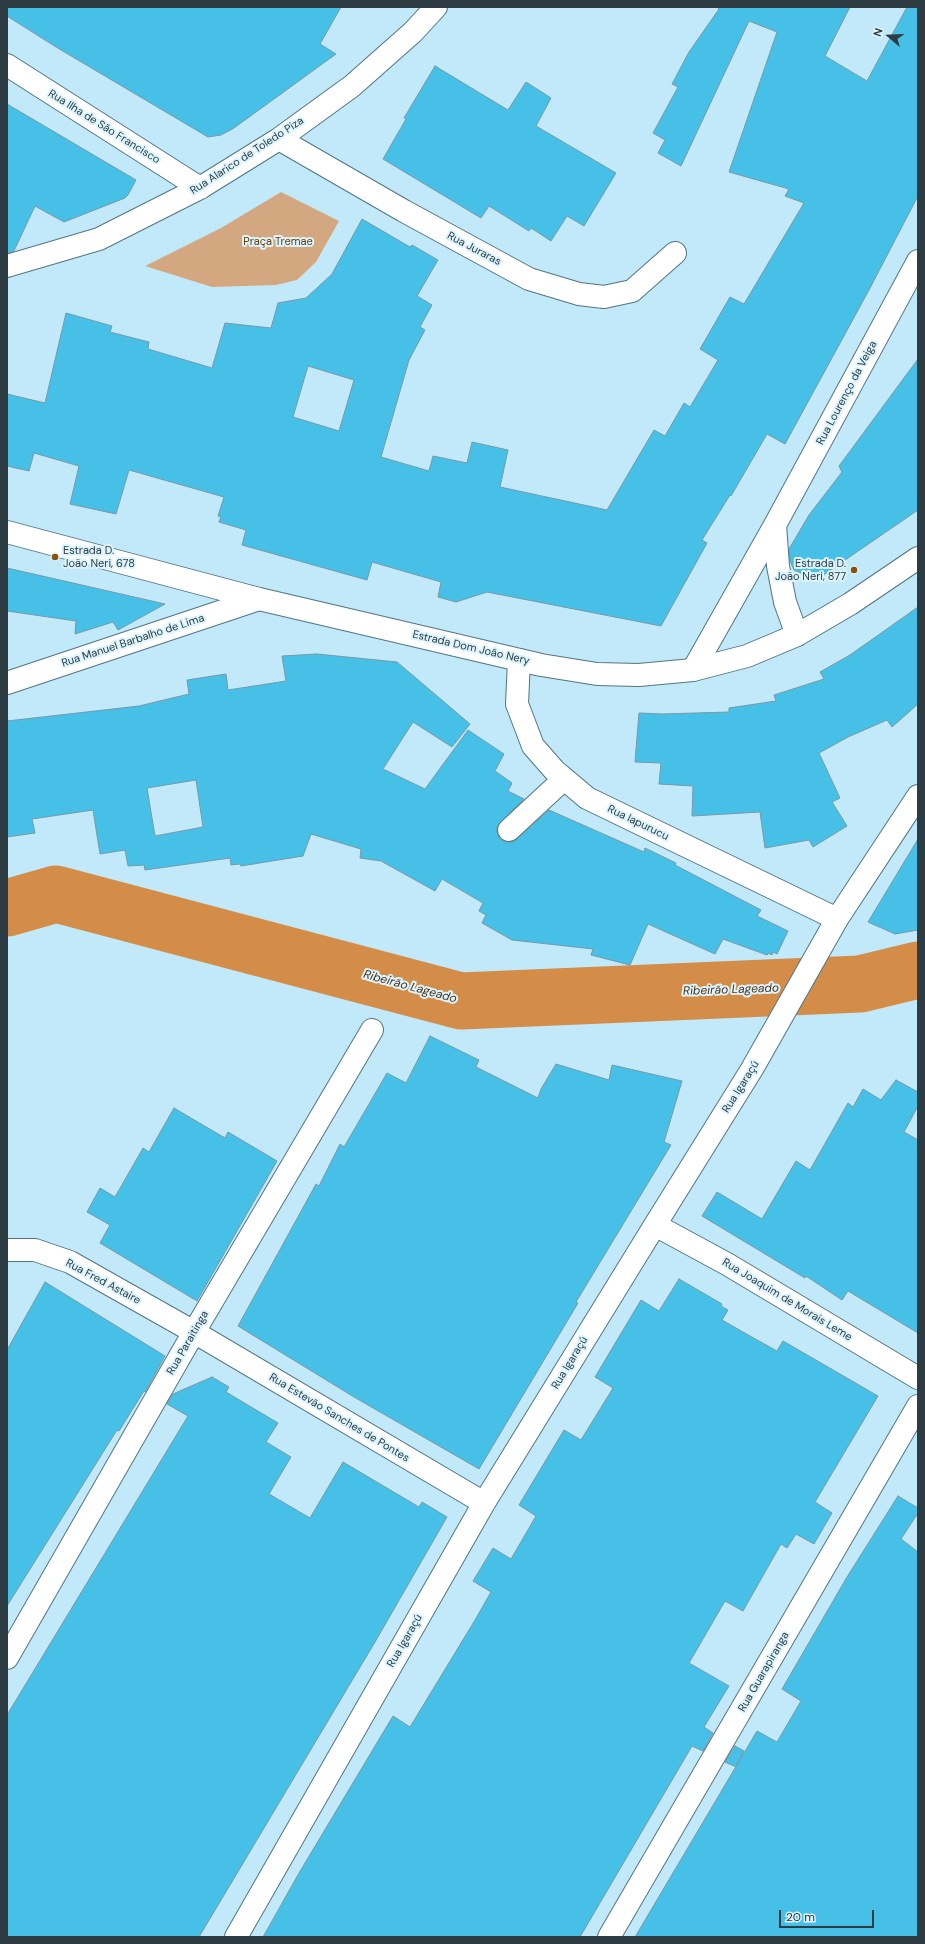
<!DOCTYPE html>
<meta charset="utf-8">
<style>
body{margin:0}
#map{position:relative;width:925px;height:1944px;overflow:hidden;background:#c2e9f9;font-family:"DM Sans",sans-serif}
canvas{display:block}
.frame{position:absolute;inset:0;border:8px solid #2c3c42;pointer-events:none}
.north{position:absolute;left:869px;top:16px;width:40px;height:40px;-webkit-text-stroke:3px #dcf4fd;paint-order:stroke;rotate:289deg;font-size:11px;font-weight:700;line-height:16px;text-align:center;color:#2c3c42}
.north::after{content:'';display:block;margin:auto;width:14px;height:18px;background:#2c3c42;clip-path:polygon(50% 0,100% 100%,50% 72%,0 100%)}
.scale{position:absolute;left:779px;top:1910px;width:95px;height:18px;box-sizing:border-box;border:2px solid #2c3c42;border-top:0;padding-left:5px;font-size:12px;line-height:14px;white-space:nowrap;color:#2c3c42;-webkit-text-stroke:3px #dcf4fd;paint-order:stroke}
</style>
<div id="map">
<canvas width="925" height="1944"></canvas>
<div class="frame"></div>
<div class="north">N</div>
<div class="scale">20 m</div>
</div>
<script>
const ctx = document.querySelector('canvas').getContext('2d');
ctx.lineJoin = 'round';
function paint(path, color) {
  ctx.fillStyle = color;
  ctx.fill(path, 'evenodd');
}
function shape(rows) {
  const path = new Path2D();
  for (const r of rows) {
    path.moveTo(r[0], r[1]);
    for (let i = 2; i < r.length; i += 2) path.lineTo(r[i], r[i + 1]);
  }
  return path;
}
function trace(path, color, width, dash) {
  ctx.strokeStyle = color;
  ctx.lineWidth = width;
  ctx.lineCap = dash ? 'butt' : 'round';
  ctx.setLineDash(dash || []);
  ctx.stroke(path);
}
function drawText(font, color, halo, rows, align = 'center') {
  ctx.font = font + ' "DM Sans",sans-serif';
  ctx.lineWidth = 4;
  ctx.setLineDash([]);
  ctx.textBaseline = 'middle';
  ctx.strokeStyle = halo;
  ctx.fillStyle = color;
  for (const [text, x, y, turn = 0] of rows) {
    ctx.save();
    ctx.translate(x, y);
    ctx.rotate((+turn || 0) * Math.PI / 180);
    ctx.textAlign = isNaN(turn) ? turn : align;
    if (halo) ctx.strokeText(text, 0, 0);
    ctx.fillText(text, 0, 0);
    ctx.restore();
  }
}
paint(shape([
 [281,192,339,221,316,262,297,280,276,285,212,287,145,266,221,228]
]), '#d3a77f');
trace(shape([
 [7,908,56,894,461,1001,860,984,918,970]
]), '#d38d49', 57);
const building = shape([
 [7,7,341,7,320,44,336,54,234,128,221,135,208,137,56,47,7,16,7,7],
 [717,7,850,7,825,56,867,81,907,7,918,7,918,196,869,290,785,444,767,434,731,496,730,495,702,540,707,543,661,626,487,592,456,602,438,597,441,582,372,562,367,580,242,545,246,530,219,522,221,517,218,516,224,497,129,470,116,514,70,504,79,466,34,453,29,471,7,466,7,394,45,403,66,313,112,326,110,332,149,342,148,349,212,368,225,323,271,328,278,303,306,298,332,274,362,219,410,247,412,245,438,260,417,296,432,305,420,327,425,330,409,360,381,457,429,471,433,456,467,463,472,442,508,450,500,487,607,510,654,430,665,436,684,403,690,407,718,360,700,349,730,297,744,304,804,203,785,196,789,189,729,172,777,32,749,21,681,166,658,153,665,140,653,133,678,87,672,84,689,52,719,9,717,7],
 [308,366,354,380,339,431,293,417,308,366],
 [435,66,508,110,526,82,551,98,536,126,616,173,584,226,567,216,551,241,531,228,529,231,489,206,481,218,383,159,406,119,404,118,435,66],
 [7,104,136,180,128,195,125,198,64,222,35,206,14,251,7,253,7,104],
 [918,359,918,510,816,580,794,570,790,561,789,549,809,515,842,472,839,466,918,359],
 [7,568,121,594,165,604,118,630,113,622,75,634,76,621,7,611,7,568],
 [918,607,918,704,892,727,887,720,848,737,819,753,840,798,832,802,847,826,813,847,809,840,765,848,760,812,692,816,693,786,659,784,661,763,635,762,639,713,662,714,729,712,729,708,776,701,774,695,824,679,820,672,850,655,918,607],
 [317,654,397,662,470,724,452,747,413,722,383,769,425,789,468,730,504,754,495,771,512,783,508,791,524,799,497,826,497,833,500,839,506,842,512,842,517,839,549,810,644,852,645,848,676,863,675,865,761,910,757,916,788,931,777,954,773,952,772,955,768,953,767,955,723,939,715,954,648,924,630,965,591,955,593,949,512,940,482,923,486,915,479,911,483,903,442,879,435,891,381,861,360,858,361,849,311,834,303,856,241,866,240,864,231,865,230,858,145,870,144,865,128,866,125,850,100,854,93,810,32,819,35,833,7,837,7,721,139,706,189,694,187,680,226,674,228,690,286,681,282,656,317,654],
 [196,780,203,827,155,836,147,788,196,780],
 [918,839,918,930,895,934,868,922,918,839],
 [430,1036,479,1060,476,1067,538,1098,541,1089,556,1064,609,1080,612,1065,682,1081,664,1142,671,1145,576,1302,578,1303,479,1469,354,1397,238,1326,316,1184,319,1186,340,1144,344,1147,387,1073,406,1083,430,1036],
 [896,1080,918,1092,918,1106,904,1132,918,1140,918,1333,848,1291,842,1300,806,1276,805,1278,702,1216,717,1192,762,1219,796,1161,810,1170,848,1103,853,1107,863,1089,881,1100,896,1080],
 [174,1108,225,1138,228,1132,277,1161,197,1301,100,1243,110,1225,87,1212,100,1188,115,1197,143,1148,149,1152,174,1108],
 [679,1279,722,1304,721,1306,728,1310,722,1320,750,1336,777,1351,783,1341,878,1396,815,1502,832,1513,814,1544,796,1534,787,1548,781,1544,743,1611,725,1601,689,1663,729,1686,704,1727,713,1733,703,1751,692,1746,580,1937,263,1937,299,1873,393,1716,410,1727,475,1620,491,1592,473,1581,493,1548,511,1559,536,1516,519,1505,564,1430,581,1440,613,1388,595,1377,641,1300,659,1311,679,1279],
 [45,1282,165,1356,145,1392,144,1391,119,1431,117,1430,7,1606,7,1350,45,1282],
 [212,1377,229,1387,226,1392,278,1423,266,1442,291,1457,269,1494,310,1518,343,1462,419,1507,422,1502,447,1517,375,1642,199,1937,7,1937,7,1715,188,1416,167,1404,173,1394,212,1377],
 [898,1496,918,1508,918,1513,901,1539,918,1552,918,1937,635,1937,757,1731,777,1742,801,1701,782,1689,847,1577,898,1496],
 [735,1746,744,1751,736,1767,725,1762,735,1746]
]);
paint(building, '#47c0e7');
trace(building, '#7499a7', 1);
const minor = shape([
 [7,65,200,188],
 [279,139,404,211,529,279,579,294,604,297,632,291,675,253],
 [7,266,99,239,200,188,279,139,352,86,413,32,436,7],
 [775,525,778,566,785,602,797,635],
 [519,660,517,704,533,746,555,771,587,798,837,919],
 [693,670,775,525,918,261],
 [7,683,259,599],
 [509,830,564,779],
 [655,1225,727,1264,918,1378],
 [7,1250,35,1250,70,1262,194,1332,484,1503],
 [7,1658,194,1332,372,1030],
 [236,1937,484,1503,655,1225,752,1069,837,919,918,796],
 [609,1937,918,1406]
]);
const major = shape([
 [7,532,259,599,541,665,597,674,639,675,693,670,747,656,797,635,850,604,918,558]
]);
trace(minor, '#517583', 24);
trace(major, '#517583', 24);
trace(minor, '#fff', 22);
trace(major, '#fff', 22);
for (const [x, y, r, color] of [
 [55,557,4,"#8b510b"],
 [854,570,4,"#8b510b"]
]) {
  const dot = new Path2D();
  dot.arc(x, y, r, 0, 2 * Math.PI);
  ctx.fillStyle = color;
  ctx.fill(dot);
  trace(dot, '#dcf4fd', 1.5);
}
drawText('11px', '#2c3c42', '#dcf4fd', [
 ["Rua Ilha de São Francisco",104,127,32],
 ["Rua Alarico de Toledo Piza",247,156,-33],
 ["Rua Juraras",474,249,28],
 ["Rua Lourenço da Veiga",847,393,-62],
 ["Rua Manuel Barbalho de Lima",133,641,-18],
 ["Estrada Dom João Nery",471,648,13],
 ["Rua Iapurucu",638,823,26],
 ["Rua Igaraçú",741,1087,-58],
 ["Rua Fred Astaire",103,1282,28],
 ["Rua Joaquim de Morais Leme",787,1300,31],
 ["Rua Paraitinga",188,1343,-60],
 ["Rua Igaraçú",570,1363,-59],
 ["Rua Estevão Sanches de Pontes",339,1418,31],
 ["Rua Igaraçú",405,1641,-60],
 ["Rua Guarapiranga",764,1672,-60]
]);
drawText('11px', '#6a3c05', '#dcf4fd', [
 ["Praça Tremae",278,242]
]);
drawText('11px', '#2c3c42', '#dcf4fd', [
 ["Estrada D.",63,551],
 ["João Neri, 678",63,564],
 ["Estrada D.",846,564,"right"],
 ["João Neri, 877",846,577,"right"]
], 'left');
drawText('italic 12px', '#503316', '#dcf4fd', [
 ["Ribeirão Lageado",410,987,15],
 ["Ribeirão Lageado",731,990,-2]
]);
</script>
